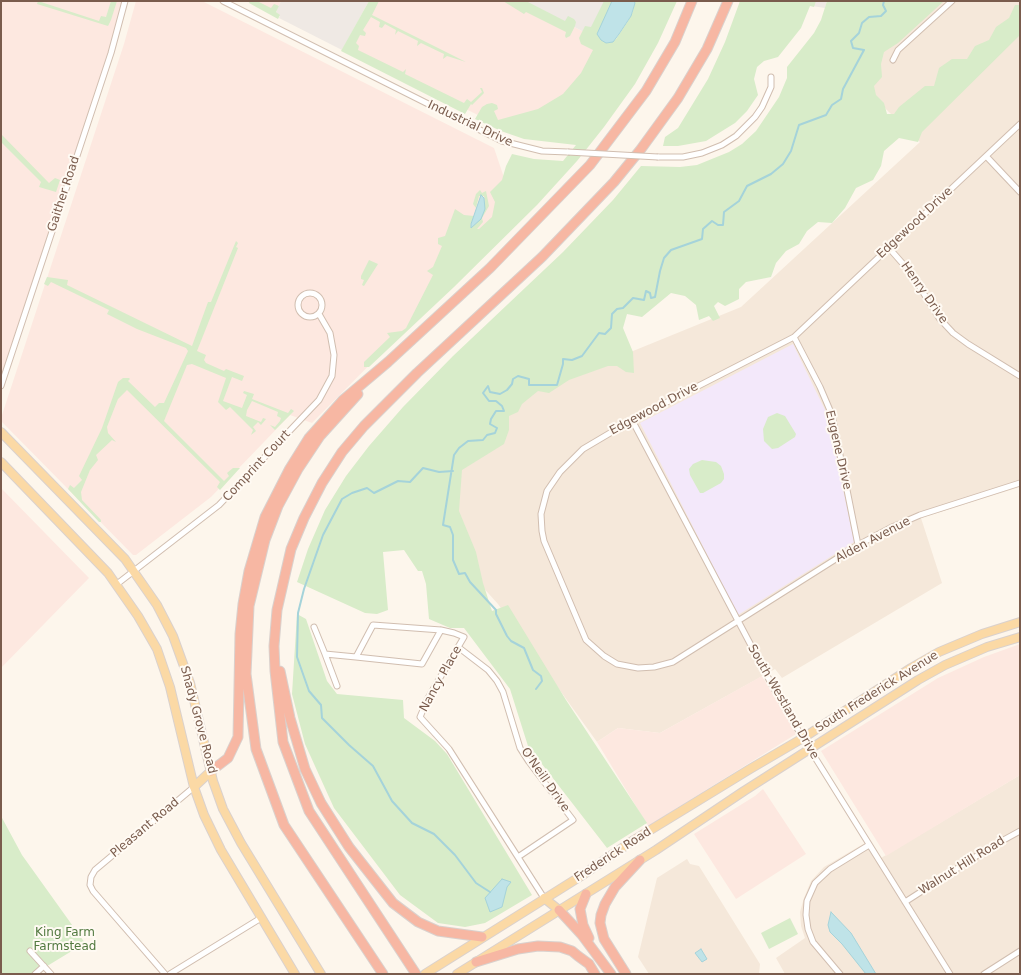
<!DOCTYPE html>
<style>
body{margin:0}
#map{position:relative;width:1021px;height:975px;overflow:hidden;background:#fdf6ec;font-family:"DejaVu Sans",sans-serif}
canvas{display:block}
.frame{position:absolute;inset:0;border:2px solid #7a5c4d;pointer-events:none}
</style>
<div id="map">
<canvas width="1021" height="975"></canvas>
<div class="frame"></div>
</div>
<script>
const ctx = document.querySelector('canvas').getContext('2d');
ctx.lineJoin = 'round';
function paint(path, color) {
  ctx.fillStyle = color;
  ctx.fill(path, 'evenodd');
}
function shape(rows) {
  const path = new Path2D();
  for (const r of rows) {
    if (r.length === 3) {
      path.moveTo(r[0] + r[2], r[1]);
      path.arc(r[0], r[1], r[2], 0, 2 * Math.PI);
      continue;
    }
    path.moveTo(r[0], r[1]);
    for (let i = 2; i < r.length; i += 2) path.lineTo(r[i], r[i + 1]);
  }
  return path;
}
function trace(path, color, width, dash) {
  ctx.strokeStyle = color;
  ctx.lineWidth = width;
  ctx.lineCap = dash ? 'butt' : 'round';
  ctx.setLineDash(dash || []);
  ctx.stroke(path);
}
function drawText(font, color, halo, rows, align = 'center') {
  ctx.font = font + ' "DejaVu Sans",sans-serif';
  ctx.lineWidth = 4;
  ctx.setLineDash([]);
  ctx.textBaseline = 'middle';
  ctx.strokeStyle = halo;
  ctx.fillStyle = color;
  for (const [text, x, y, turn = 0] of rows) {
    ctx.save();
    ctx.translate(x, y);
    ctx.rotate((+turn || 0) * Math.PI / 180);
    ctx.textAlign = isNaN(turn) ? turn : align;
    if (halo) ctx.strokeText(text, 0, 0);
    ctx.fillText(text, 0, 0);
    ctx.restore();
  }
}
paint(shape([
 [934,1,1020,1,1020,487,921,518,942,583,782,678,775,669,660,733,618,728,597,742,498,604,443,543,456,466,495,419,530,393,741,307,920,142,860,84,860,69],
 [1020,775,1020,974,785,974,776,958,805,938,801,926,800,912,804,898,811,881,824,867,865,843,876,861],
 [687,859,690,864,699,866,760,964,759,974,649,974,638,957,657,878]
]), '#f5e8da');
paint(shape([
 [1,1,124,1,113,39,1,383],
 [136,1,202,1,494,148,517,216,312,423,290,415,211,497,136,555,133,555,1,421,1,418,124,44],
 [246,1,281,1,274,15],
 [372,1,523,1,592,36,597,51,576,88,545,109,498,125,347,50],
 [1,488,89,578,1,668],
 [1020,644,1020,775,886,856,821,751,938,678,984,657],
 [762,676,796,734,648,826,597,742,618,728,660,733],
 [763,789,806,854,736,899,694,834,755,796]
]), '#fde8e0');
paint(shape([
 [281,1,369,1,342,50,279,18,280,16,276,12],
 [523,1,610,1,592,36],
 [779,1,827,1,825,8]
]), '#efe9e4');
paint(shape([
 [793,344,828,416,854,542,738,615,640,423]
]), '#f3e8fa');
paint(shape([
 [38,1,99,21,101,16,106,17,111,1,117,1,111,20,108,26,37,4],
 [250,1,257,1,271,8,274,4,279,6,276,12,280,15,278,19,249,3],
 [369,1,379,1,372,15,466,62,447,56,443,59,444,54,421,43,417,46,418,41,398,31,395,35,396,30,385,24,382,28,379,27,380,22,371,17,363,30,366,33,365,36,360,35,356,43,359,46,358,50,403,72,406,69,405,74,464,103,467,99,471,102,482,92,480,88,482,88,484,93,472,105,471,104,465,114,341,51],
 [503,1,526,1,565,21,568,16,574,19,576,22,575,26,570,36,566,38,565,36,566,32,526,12,524,14],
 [604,1,612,1,599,36,606,43,609,43,616,39,628,21,633,11,634,1,677,1,658,43,635,84,604,127,577,161,537,205,454,287,369,367,364,367,364,362,390,337,387,333,402,331,406,328,433,275,427,271,433,267,442,246,438,244,438,238,445,236,455,209,464,215,474,216,470,226,485,204,484,196,479,196,476,208,473,204,476,194,480,190,482,193,486,191,489,206,482,218,483,222,477,229,479,229,492,217,495,202,490,192,502,180,506,166,512,154,534,159,563,161,576,145,524,139,501,131,475,119,482,107,487,104,492,103,497,105,498,109,494,111,498,120,538,109,563,94,581,73,593,50,581,44,579,38,585,26,591,27],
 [740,1,816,1,814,7,810,6,801,28,778,57,764,61,757,67,754,79,758,95,747,111,735,123,706,141,678,146,663,146,665,137,678,128,708,79,725,42],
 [827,1,944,1,898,43,884,52,881,64,882,77,874,86,876,95,884,103,887,114,894,114,899,107,925,86,934,86,939,68,952,59,967,59,975,46,989,40,996,27,1009,18,1015,5,1020,5,1020,35,922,132,918,142,899,138,884,151,881,166,873,180,856,188,845,208,832,223,818,222,807,231,799,244,786,251,776,263,771,277,746,282,739,289,739,299,725,306,718,302,714,306,720,318,713,321,709,316,699,320,696,305,685,296,671,293,642,317,627,314,623,328,633,352,634,373,626,372,617,366,608,366,569,380,549,393,538,391,522,404,518,412,509,416,509,430,504,444,462,470,459,511,476,552,483,583,492,611,508,605,566,700,647,823,607,848,528,746,510,689,464,628,450,628,429,619,426,584,422,571,418,571,404,550,383,552,388,610,377,614,365,613,297,582,308,549,325,510,346,476,369,446,403,407,453,356,563,252,613,200,641,166,680,167,697,165,729,152,742,144,756,131,779,97,787,78,787,67,814,33,821,20],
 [1,134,49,183,55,178,60,180,56,192,39,187,41,182,1,142],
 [236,241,238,243,236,247,238,248,197,351,206,355,204,360,206,363,224,371,226,369,244,376,242,381,232,377,223,401,242,408,247,395,243,393,244,391,254,394,252,399,288,413,291,409,294,411,275,430,270,425,275,427,280,421,281,418,277,416,278,412,252,401,247,410,246,416,261,422,263,418,266,419,261,425,258,422,253,427,256,431,251,435,253,430,230,407,226,410,218,402,226,378,192,364,187,365,164,421,224,481,229,476,227,473,233,468,240,468,220,490,217,487,220,482,127,390,118,399,107,427,108,433,116,442,112,440,96,455,98,460,90,470,81,492,82,500,101,520,101,522,99,522,68,489,70,485,74,488,82,480,79,476,102,428,118,382,123,378,129,378,130,379,128,381,155,407,159,403,164,403,188,351,186,348,137,329,107,314,109,310,51,282,48,286,44,284,47,277,68,280,67,285,192,346,208,302,211,302],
 [369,260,378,264,364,286,362,285,364,280,361,279,361,276],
 [777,413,785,416,796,434,795,437,778,448,772,449,764,441,763,429,768,417],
 [702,460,716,462,721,466,724,474,724,479,721,483,703,493,700,493,690,475,689,469,693,464],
 [297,614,306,619,327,681,337,694,403,700,404,718,435,741,447,754,532,895,485,923,465,927,438,923,400,895,334,808,305,744,292,694],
 [1,816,22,855,85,943,34,974,1,974],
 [790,918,798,934,769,949,761,933]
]), '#d8ecc9');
const water = shape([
 [612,1,634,1,635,3,631,16,619,34,613,42,606,43,601,40,597,34,612,1],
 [481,195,484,198,485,209,481,219,471,228,471,224,481,195],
 [502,879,511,882,507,887,502,907,490,912,485,898,502,879],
 [831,912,851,933,876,974,866,974,842,944,830,932,828,925,831,912],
 [701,949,707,959,702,962,695,953,701,949]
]);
paint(water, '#bfe3e8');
trace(water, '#a5d3da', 1);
trace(shape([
 [453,471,439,472,423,468,410,482,398,481,374,493,367,488,352,493,342,499,323,535,304,589,298,613,297,657,309,691,321,705,322,718,349,745,373,766,392,801,412,823,434,834,455,855,476,883,490,892],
 [536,689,542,681,541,676,533,670,524,648,511,641,507,636,496,614,496,610,470,582,465,573,459,574,453,560,453,535,450,527,443,525,454,455,459,448,468,441,483,440,487,435,495,433,497,428,490,424,491,419,496,411,504,411,502,406,496,401,489,401,483,393,488,386,490,392,500,394,507,390,512,384,513,379,518,376,529,379,529,385,557,385,563,364,563,359,572,360,582,356,599,333,605,334,611,328,612,314,617,309,623,308,633,298,644,300,646,291,650,293,651,298,655,297,660,271,664,258,671,250,702,239,703,229,712,221,718,225,723,225,724,212,739,201,747,186,771,174,783,164,791,151,799,125,826,115,832,105,841,99,843,89,864,50,853,48,851,41,859,33,862,23,869,17,881,16,886,11,883,5,884,1]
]), '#a5d3da', 2);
const minor = shape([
 [223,1,502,141,542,151,568,152],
 [893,60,898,50,952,1],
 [1020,124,794,337,632,420,583,449,560,472,547,491,541,514,542,531,544,541,586,640,604,656,617,664,638,668,654,667,673,662,858,545,890,528,920,515,1020,483],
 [986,156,1020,192],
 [658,157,683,157,702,153,722,145,736,136,755,117,762,107,771,87,771,77],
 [889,248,911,273,939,318,953,333,968,344,1020,376],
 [310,305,12],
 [794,337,820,387,832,415,858,545],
 [1,386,111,53,125,1],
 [632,420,773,687,801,735,950,974],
 [117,584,219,505,319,400,332,376,334,355,330,333,319,314],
 [314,627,325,654,356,657],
 [441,630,422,664,356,657,373,625,441,630,454,633,464,637,428,698,420,717,449,749,544,898],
 [458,647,488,670,497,681,503,692,520,748,529,762,573,820,518,857],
 [325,654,337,686],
 [905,902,989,848,1020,831],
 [30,951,51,974],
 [35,974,44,966],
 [165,974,93,891,90,885,91,877,95,870,194,787],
 [170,974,261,918],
 [840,974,813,942,808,929,806,915,807,901,815,883,830,869,869,845],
 [984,974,1020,951]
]);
const primary = shape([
 [1,432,125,559,157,605,173,636,190,683,213,781,223,809,241,843,321,974],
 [1,462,108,573,138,616,157,649,170,687,194,787,204,815,221,850,295,974],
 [194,787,211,771],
 [544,898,559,910],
 [425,974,581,876,634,840,750,769,803,738,911,668,939,652,982,634,1020,622],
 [457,974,656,850,744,791,918,680,945,665,987,647,1020,637]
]);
const motorway = shape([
 [358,394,320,436,298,469,278,506,265,540,249,606,246,674,256,749,284,825,383,974],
 [280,671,290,718,305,769,321,803,349,847,393,903,418,922,438,931,482,937],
 [211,771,228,758,238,737,240,634,243,604,249,571,265,517,289,470,309,438,343,400,388,362,490,268,590,165,646,91,675,42,692,1],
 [586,894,580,909,583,925,589,938],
 [559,910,582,935,611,974],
 [476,962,518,949,538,946,560,947,572,951,578,956,589,964,595,974],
 [416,974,309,811,283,742,275,671,274,646,277,610,291,549,304,518,322,483,342,452,364,426,417,373,542,257,614,182,641,149,678,98,707,49,728,1],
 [626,974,604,939,600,923,601,915,605,904,615,887,640,860]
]);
trace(minor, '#d1beb0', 7);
trace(primary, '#dad1cd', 10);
trace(motorway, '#dad1cd', 11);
trace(minor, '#fff', 5);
trace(primary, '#fbd9a5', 8);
trace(motorway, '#f7b7a3', 9);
const minorBridge = shape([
 [568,152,658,157]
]);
trace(minorBridge, '#d1beb0', 7, []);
trace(minorBridge, '#fff', 5);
drawText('12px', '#7a5c4d', '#fffaf3', [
 ["Industrial Drive",470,124,25],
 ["Gaither Road",64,194,-72],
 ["Edgewood Drive",915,223,-43],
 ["Henry Drive",924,293,55],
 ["Edgewood Drive",654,409,-28],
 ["Eugene Drive",838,450,77],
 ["Comprint Court",257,466,-47],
 ["Alden Avenue",873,540,-28],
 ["Nancy Place",441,679,-61],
 ["South Frederick Avenue",877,692,-32],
 ["South Westland Drive",783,702,60],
 ["Shady Grove Road",198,720,75],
 ["O'Neill Drive",545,780,55],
 ["Pleasant Road",145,828,-40],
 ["Frederick Road",613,855,-33],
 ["Walnut Hill Road",962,866,-32]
]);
drawText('12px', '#537a41', '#fffaf3', [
 ["King Farm",65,933],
 ["Farmstead",65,947]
]);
</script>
